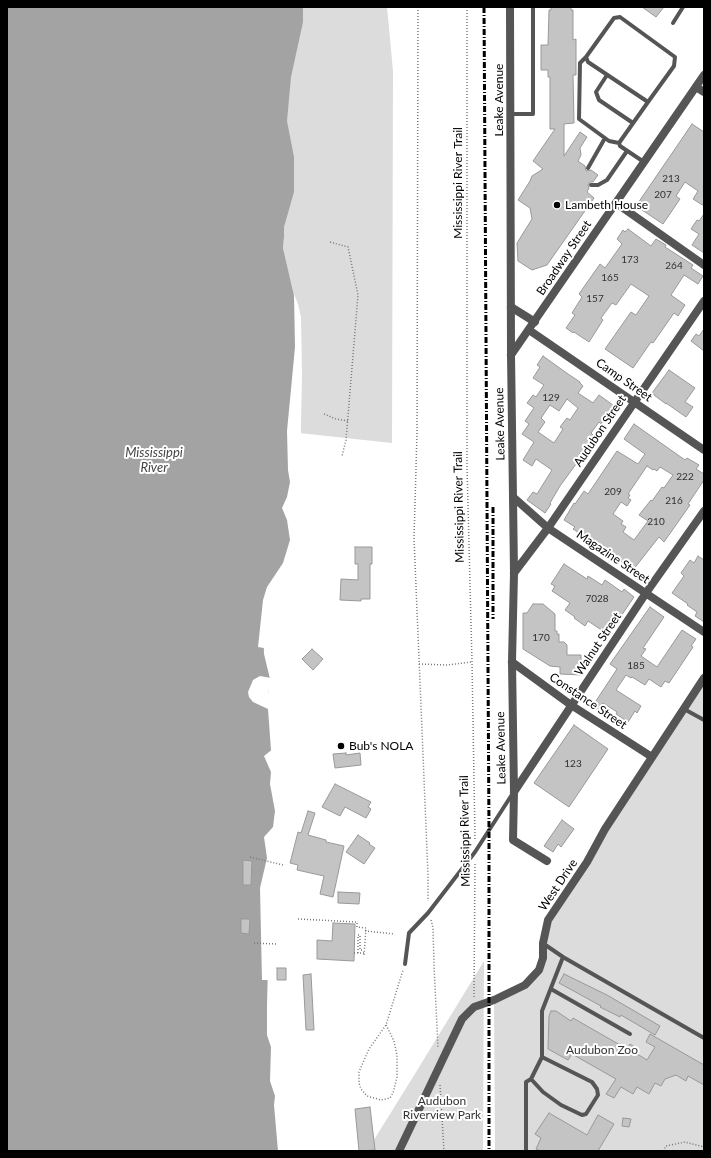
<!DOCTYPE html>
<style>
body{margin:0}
#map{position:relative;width:711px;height:1158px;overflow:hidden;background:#fff;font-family:Lato,sans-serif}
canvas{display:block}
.frame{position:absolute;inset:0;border:8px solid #000;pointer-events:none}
</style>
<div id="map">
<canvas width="711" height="1158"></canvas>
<div class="frame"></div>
</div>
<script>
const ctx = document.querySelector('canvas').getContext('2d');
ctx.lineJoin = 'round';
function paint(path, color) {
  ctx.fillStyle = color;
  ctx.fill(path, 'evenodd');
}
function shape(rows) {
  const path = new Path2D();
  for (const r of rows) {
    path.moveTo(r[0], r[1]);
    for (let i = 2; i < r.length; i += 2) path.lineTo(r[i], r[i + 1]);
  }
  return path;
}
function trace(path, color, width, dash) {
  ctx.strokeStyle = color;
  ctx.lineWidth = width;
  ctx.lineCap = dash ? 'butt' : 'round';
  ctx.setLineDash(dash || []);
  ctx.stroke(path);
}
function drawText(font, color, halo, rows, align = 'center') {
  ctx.font = font + ' Lato,sans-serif';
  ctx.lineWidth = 4;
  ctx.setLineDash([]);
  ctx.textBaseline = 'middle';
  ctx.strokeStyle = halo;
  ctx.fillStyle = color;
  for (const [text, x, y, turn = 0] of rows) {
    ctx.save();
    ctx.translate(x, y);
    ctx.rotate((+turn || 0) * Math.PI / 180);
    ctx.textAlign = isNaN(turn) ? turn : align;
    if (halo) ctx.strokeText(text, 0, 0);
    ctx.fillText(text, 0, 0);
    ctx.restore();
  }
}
paint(shape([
 [290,7,387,7,393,71,392,443,299,433,299,317,283,248,284,237,281,195],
 [704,685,704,1151,495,1151,494,1000,525,985,539,970,548,920],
 [484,961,483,1151,367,1151,413,1077]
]), '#dcdcdc');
paint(shape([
 [7,7,303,7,303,22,291,77,287,121,294,157,294,192,284,227,284,237,283,248,299,317,294,506,298,544,274,592,263,621,264,654,270,679,268,694,268,709,271,750,278,784,271,857,267,1004,267,1035,271,1047,270,1081,275,1096,274,1105,278,1151,7,1151]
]), '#a3a3a3');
paint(shape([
 [294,294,298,304,301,317,302,374,300,475,296,506,300,545,288,575,276,593,265,621,266,635,264,648,258,647,263,600,267,587,283,563,290,540,287,520,282,508,287,497,290,482,288,470,287,431,295,347],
 [260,676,271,678,268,694,268,709,253,702,249,697,248,692,253,680],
 [274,748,275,760,285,811,285,823,282,837,273,857,270,901,270,980,262,980,260,888,267,858,264,837,273,827,275,811,270,784,271,772,264,756]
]), '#fff');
const building = shape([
 [551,7,571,7,571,10,573,10,573,40,576,39,576,75,573,75,574,123,564,124,564,156,580,132,587,137,580,148,581,155,578,161,585,166,586,171,591,170,598,175,593,182,590,182,588,185,589,188,587,192,594,198,547,265,532,270,518,261,517,243,532,219,530,208,518,200,530,181,532,176,543,169,533,161,555,129,550,129,550,77,548,77,548,70,541,70,541,45,548,45,549,10,551,10,551,7],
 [642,7,664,7,656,17,642,7],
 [692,124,704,132,704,206,693,199,698,191,685,182,676,196,680,199,663,224,636,206,692,124],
 [704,214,704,253,692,245,699,234,691,229,697,220,699,221,704,214],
 [628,229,651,246,656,239,666,245,665,247,693,265,691,268,703,276,698,284,684,275,671,295,685,305,678,316,674,313,653,343,651,342,633,368,605,349,631,312,636,315,649,296,631,284,616,305,612,303,601,318,603,320,589,342,574,332,573,333,566,328,575,315,572,313,582,297,579,294,600,264,605,268,622,244,617,239,623,230,625,232,628,229],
 [704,329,704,351,691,341,696,334,699,336,704,329],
 [543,356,568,374,580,382,580,383,583,386,578,393,593,403,599,395,617,408,612,415,608,414,601,424,599,422,591,433,593,435,578,459,579,460,560,486,550,503,551,504,545,513,527,500,533,492,537,494,552,470,536,459,532,466,523,460,534,442,522,434,529,424,525,421,534,408,527,403,533,395,536,397,544,385,533,378,540,367,537,365,543,356],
 [567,399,578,408,570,420,567,418,560,427,563,429,554,443,538,432,545,422,541,418,550,405,559,411,567,399],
 [669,370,695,388,685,402,693,407,686,417,666,403,666,404,654,395,654,394,652,393,669,370],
 [634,424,685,460,687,458,699,465,696,469,704,474,704,480,688,504,690,505,664,542,659,537,633,570,604,549,573,529,575,527,564,520,574,503,575,504,584,491,588,494,617,451,638,464,645,454,624,439,634,424],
 [647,466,653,470,654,469,657,471,660,467,673,475,664,488,662,487,652,501,651,500,639,515,648,521,634,540,623,532,626,527,621,524,623,521,613,514,621,502,627,506,631,500,628,498,630,495,628,494,647,466],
 [355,547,372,547,372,564,370,564,370,599,361,599,361,601,340,600,341,579,358,580,358,564,355,564,355,547],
 [698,556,704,560,704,622,695,616,697,612,687,605,688,604,672,593,684,576,681,573,690,560,694,563,698,556],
 [564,564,587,579,588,576,602,585,605,580,622,592,624,589,634,597,621,616,619,614,606,633,588,621,585,626,574,618,575,617,565,610,570,603,552,591,555,586,551,584,564,564],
 [533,604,543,604,555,614,555,631,557,631,557,634,559,634,559,642,564,642,567,645,567,655,581,655,581,675,560,674,560,667,550,666,523,649,523,613,527,613,533,604],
 [650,607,664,617,643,648,646,649,641,656,657,667,682,630,696,639,691,646,693,647,669,683,665,681,661,687,649,679,645,685,632,677,631,678,626,675,616,690,641,706,637,713,635,711,628,722,616,714,617,712,603,703,598,711,592,707,617,669,610,664,650,607],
 [312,649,323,659,313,670,302,659,312,649],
 [574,725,608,749,569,807,534,783,574,725],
 [346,753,346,755,360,753,361,765,335,768,333,754,346,753],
 [335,784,371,802,368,807,371,809,366,818,345,807,340,816,322,807,335,784],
 [308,811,315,813,308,835,326,840,326,842,344,846,333,897,320,894,324,876,297,870,298,865,290,863,298,832,301,833,308,811],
 [562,820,574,829,561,847,558,844,553,852,544,846,562,820],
 [358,835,370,843,369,844,375,848,364,864,346,852,358,835],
 [243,860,252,861,251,885,243,885,243,860],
 [338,892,360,893,359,904,338,903,338,892],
 [241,919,250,919,249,934,241,933,241,919],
 [333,923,355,924,354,961,317,959,317,940,332,941,333,923],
 [277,968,286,968,286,980,277,980,277,968],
 [311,974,314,1030,306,1030,303,975,311,974],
 [564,974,607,995,660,1026,655,1035,621,1015,620,1017,600,1007,601,1006,559,983,564,974],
 [551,1011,556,1011,571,1021,573,1018,627,1049,630,1044,636,1048,634,1052,647,1060,655,1047,646,1042,650,1034,704,1065,704,1085,688,1076,686,1081,676,1075,665,1079,661,1086,655,1083,649,1094,637,1087,633,1094,621,1087,614,1098,606,1094,616,1079,572,1054,568,1060,548,1049,549,1016,551,1011],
 [370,1107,375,1150,359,1151,355,1109,370,1107],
 [549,1113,587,1135,598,1115,614,1124,598,1151,541,1151,536,1149,541,1138,535,1134,549,1113],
 [623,1118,631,1119,629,1127,622,1126,623,1118]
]);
paint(building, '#c4c4c4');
trace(building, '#999', 1);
trace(shape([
 [418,7,417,433,414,538,428,875,428,901],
 [467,7,467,466,472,662,475,839],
 [330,242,348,247,358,295,346,440,342,456],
 [324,414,336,419,348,421],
 [419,664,447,665,471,662],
 [250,857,283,865],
 [298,919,357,922,357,927,366,928,364,956],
 [431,920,433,927,434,965,438,1048],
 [365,931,395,934],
 [254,943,277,944],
 [354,953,364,953],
 [358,953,358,935,360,935,360,950,364,950],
 [474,997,475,863],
 [386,1025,394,1041,397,1055,397,1077,393,1093,390,1098,381,1100,367,1096,361,1089,359,1083,359,1072,369,1049,386,1025,403,970],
 [440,1085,444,1151],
 [663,1151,666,1146,685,1142,704,1147]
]), '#777', 1.5, [1, 2]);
trace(shape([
 [620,17,675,57,674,66,648,102,588,62,586,57,614,18,620,17],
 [673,23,683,7],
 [586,57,580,63,579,119,609,141,619,143],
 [607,75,596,92,599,100,633,123],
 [511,114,533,114,533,7],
 [644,162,620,146,619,143,648,102],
 [588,168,605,138],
 [591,185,598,185,607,180,627,151],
 [684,709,704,720],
 [544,944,563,957,704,1038],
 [405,964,409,933,428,913,475,852,513,793],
 [551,989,630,1034],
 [531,1079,543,1092,561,1105,582,1115,586,1114,598,1095,597,1089,592,1082,542,1057],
 [526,1151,526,1082,531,1079,542,1057,542,1011,563,957]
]), '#555', 4);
trace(shape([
 [696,87,704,92],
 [616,203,704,265],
 [511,307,535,322],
 [529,330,704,450],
 [513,497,514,573,512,662,514,792,513,840,547,861],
 [514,573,548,528,704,301],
 [512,662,571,705,652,757],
 [514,792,646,593,704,511],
 [399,1151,462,1019,474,1007,494,1000,525,985,539,970,543,958,543,943,548,920,587,862,605,829,704,678]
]), '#555', 8);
trace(shape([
 [510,7,511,355,513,497,548,528,704,632],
 [511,355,704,75]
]), '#555', 8);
trace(shape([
 [484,7,489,830,489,1151],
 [493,507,493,619]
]), '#000', 3, [6, 2, 1, 2]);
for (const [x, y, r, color] of [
 [557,205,4,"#000"],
 [341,746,4,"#000"]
]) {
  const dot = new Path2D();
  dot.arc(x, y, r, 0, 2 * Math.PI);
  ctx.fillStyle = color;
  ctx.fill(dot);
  trace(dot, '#fff', 1.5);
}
drawText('10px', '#313131', null, [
 ["213",671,179],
 ["207",663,195],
 ["173",630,260],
 ["264",674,266],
 ["165",610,278],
 ["157",595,299],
 ["129",551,398],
 ["222",685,477],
 ["209",613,492],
 ["216",674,501],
 ["210",656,522],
 ["7028",597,599],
 ["170",541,638],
 ["185",636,666],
 ["123",573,764]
]);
drawText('12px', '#000', '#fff', [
 ["Leake Avenue",499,100,-90],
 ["Mississippi River Trail",458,183,-90],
 ["Broadway Street",564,258,-56],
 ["Camp Street",624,380,35],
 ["Leake Avenue",500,424,-91],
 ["Audubon Street",600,431,-56],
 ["Mississippi River Trail",459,507,-91],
 ["Magazine Street",613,557,34],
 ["Walnut Street",598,644,-56],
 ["Constance Street",588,701,34],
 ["Leake Avenue",501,748,-91],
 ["Mississippi River Trail",465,831,-91],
 ["West Drive",558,885,-56]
]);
drawText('12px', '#000', '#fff', [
 ["Lambeth House",565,205],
 ["Bub's NOLA",349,746]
], 'left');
drawText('12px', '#333', '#fff', [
 ["Audubon Zoo",602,1050],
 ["Audubon",442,1101],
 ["Riverview Park",442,1115]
]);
drawText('italic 13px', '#444', '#fff', [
 ["Mississippi",154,453],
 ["River",154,468]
]);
</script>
